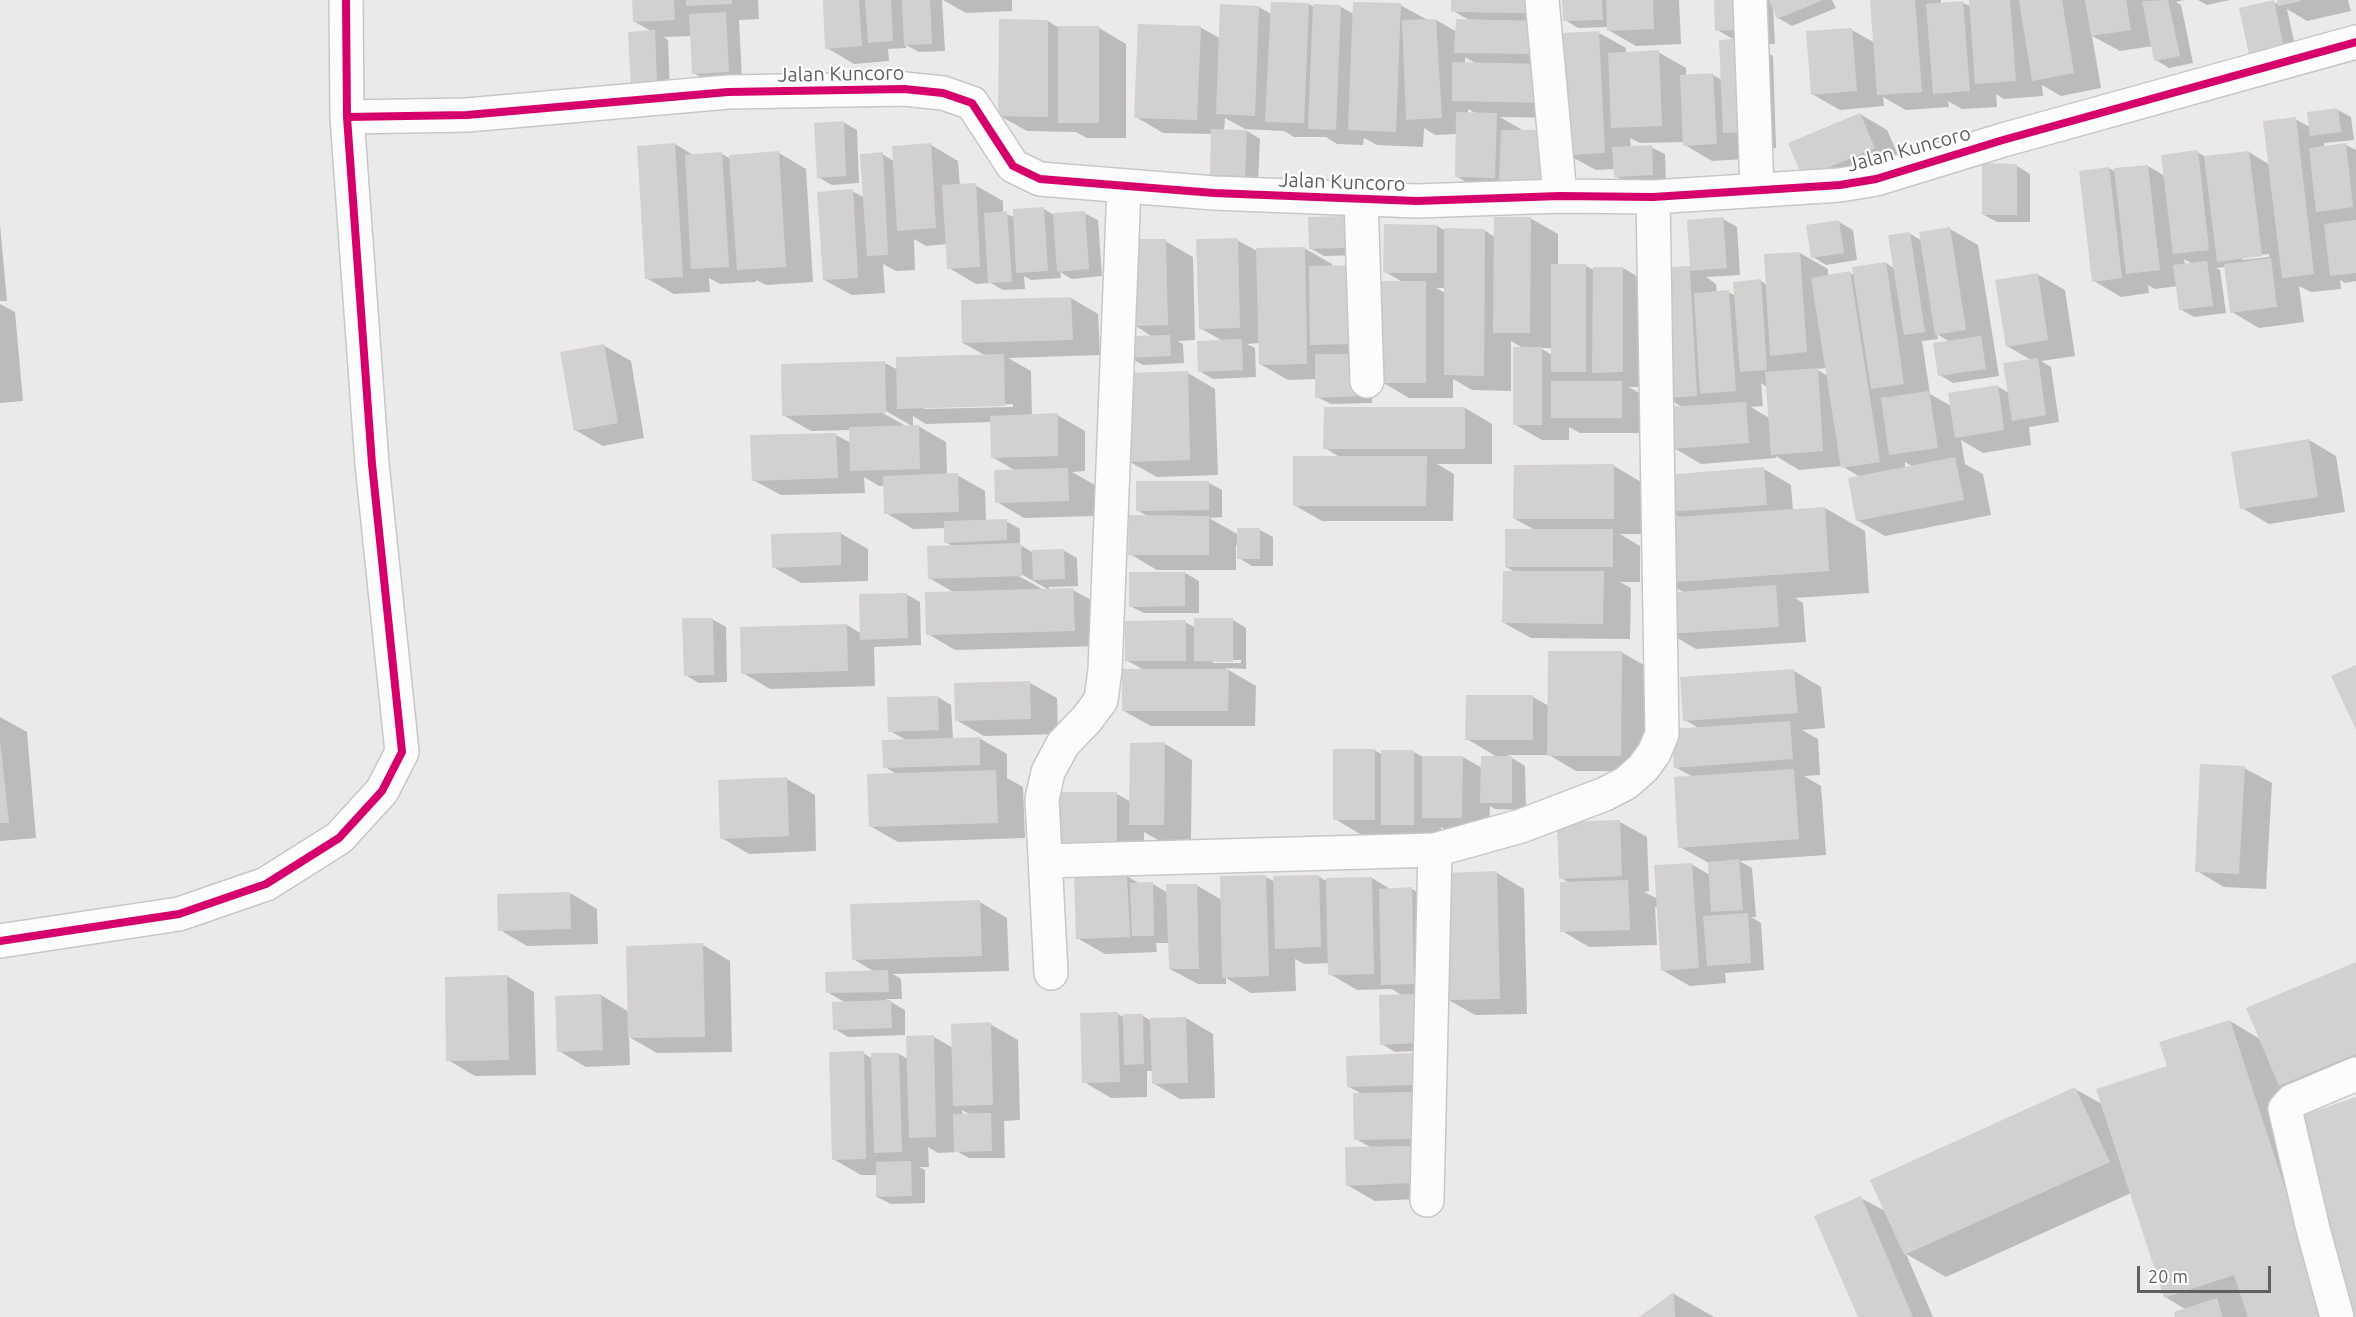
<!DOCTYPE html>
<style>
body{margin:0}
#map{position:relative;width:2356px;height:1317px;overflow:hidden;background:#eceae8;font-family:Ubuntu,sans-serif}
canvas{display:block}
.scale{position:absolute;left:2137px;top:1266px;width:134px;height:27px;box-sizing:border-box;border:3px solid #5d6164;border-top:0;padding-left:8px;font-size:18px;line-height:21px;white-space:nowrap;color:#5d6164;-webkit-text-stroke:4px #fff;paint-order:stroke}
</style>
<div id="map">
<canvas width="2356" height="1317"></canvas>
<div class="scale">20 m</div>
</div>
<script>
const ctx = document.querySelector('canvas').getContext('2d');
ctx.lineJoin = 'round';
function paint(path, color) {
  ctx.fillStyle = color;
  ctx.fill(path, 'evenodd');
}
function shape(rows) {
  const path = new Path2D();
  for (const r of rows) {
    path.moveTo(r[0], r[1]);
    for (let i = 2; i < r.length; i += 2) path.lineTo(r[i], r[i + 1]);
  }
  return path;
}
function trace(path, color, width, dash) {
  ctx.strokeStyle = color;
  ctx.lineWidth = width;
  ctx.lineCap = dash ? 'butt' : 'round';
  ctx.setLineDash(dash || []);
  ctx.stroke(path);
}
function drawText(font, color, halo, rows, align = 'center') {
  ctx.font = font + ' Ubuntu,sans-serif';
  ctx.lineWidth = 4.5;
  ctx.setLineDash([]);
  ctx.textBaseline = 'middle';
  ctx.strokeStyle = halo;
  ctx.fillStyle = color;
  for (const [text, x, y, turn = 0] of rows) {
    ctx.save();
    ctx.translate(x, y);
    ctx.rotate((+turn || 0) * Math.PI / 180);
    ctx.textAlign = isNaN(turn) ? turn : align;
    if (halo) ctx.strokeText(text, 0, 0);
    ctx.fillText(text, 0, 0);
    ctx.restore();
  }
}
paint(shape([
 [633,0,758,0,759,19,739,20,742,79,707,81,694,73,692,36,664,37,668,40,670,92,646,93,653,32,635,22],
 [824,0,942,0,945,51,919,52,906,45,906,48,888,49,889,61,854,64,827,48],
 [943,0,1012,0,1012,11,966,13],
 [1453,0,1559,0,1558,27,1548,27,1564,36,1599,33,1626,48,1626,54,1658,52,1686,68,1686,76,1713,75,1722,80,1735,40,1717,30,1716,0,1832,0,1836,8,1792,26,1778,18,1773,6,1775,44,1754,45,1773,56,1776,148,1752,148,1744,159,1712,161,1685,145,1685,142,1640,143,1630,138,1631,148,1651,147,1665,154,1666,182,1629,184,1615,176,1615,169,1596,170,1572,157,1484,192,1456,176,1457,134,1435,135,1424,128,1423,147,1377,145,1364,138,1363,145,1337,144,1326,137,1294,137,1284,131,1245,129,1225,118,1224,131,1247,131,1260,139,1258,183,1225,182,1212,174,1213,134,1163,133,1136,117,1200,27,1221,39,1222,6,1259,7,1271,14,1272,3,1309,4,1314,7,1341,7,1354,14,1400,5,1428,20,1436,20,1457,32,1471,21,1453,11],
 [1465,57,1477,64,1465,64],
 [1468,109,1477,114,1468,114],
 [1500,117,1567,118,1545,132,1524,131],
 [1564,0,1679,0,1681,44,1636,46,1608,30,1608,27,1578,28,1565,20],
 [1872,0,1941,0,1941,4,1963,3,1972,7,1971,0,2184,0,2176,2,2181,5,2193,63,2169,68,2156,60,2153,46,2120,51,2092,36,2101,88,2061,96,2042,85,2043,96,2004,99,1996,94,1997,107,1962,109,1948,101,1949,107,1906,110,1883,97,1884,106,1840,110,1812,94,1852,30,1875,43],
 [2198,0,2230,0,2207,5],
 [2278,0,2348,0,2351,11,2307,21,2287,9,2297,55,2264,62,2273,2,2280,5],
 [1048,21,1059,28,1099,28,1126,44,1126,138,1087,138,1076,132,1027,131,1000,116],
 [2338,110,2351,117,2354,140,2324,143,2324,147,2346,145,2356,150,2356,281,2345,283,2340,280,2341,289,2311,292,2299,286,2304,322,2259,328,2232,312,2226,267,2216,268,2220,270,2226,313,2194,317,2180,309,2177,286,2155,289,2148,285,2149,293,2121,297,2094,281,2109,168,2116,172,2148,166,2165,176,2197,152,2206,157,2249,152,2270,165,2295,119,2310,127],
 [2269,254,2269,257,2242,260,2242,257],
 [2184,259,2193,264,2185,265],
 [1860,114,1887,130,1902,164,1804,177],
 [843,122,857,130,859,183,832,185,818,177],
 [675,144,695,156,722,154,731,159,779,153,806,169,813,282,766,285,756,280,756,282,720,284,709,278,710,292,674,294,646,278],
 [931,145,958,161,960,186,975,185,1003,201,1003,213,1014,217,1044,209,1054,215,1084,213,1098,220,1102,276,1072,279,1060,272,1061,278,1031,280,1024,276,1025,289,1003,290,991,283,976,284,949,268,947,244,926,246,914,239,915,270,896,271,883,264,885,293,852,295,824,280,852,191,865,198,882,154,894,161],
 [2017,166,2030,174,2030,222,1997,222,1984,215],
 [1344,217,1358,225,1358,255,1324,256,1310,248],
 [1530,218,1558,234,1558,266,1586,266,1594,270,1623,268,1650,284,1650,387,1629,387,1649,399,1649,433,1580,433,1569,427,1569,440,1542,440,1514,424,1523,348,1511,341,1511,391,1472,390,1453,379,1453,398,1409,398,1382,382,1371,363,1372,403,1331,404,1317,397,1317,379,1288,380,1260,364,1260,343,1247,344,1255,348,1256,377,1213,379,1199,371,1223,341,1200,328,1237,240,1257,251,1304,248,1332,264,1332,267,1353,267,1382,283,1403,282,1385,272,1385,226,1437,226,1446,231,1484,230,1495,237],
 [1436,288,1446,288,1445,293],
 [1540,348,1552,348,1552,355],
 [1723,219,1737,227,1740,275,1706,277,1716,284,1717,293,1728,292,1736,296,1761,281,1767,285,1765,256,1800,253,1828,269,1828,277,1850,273,1855,276,1886,263,1895,269,1909,233,1922,241,1950,229,1978,245,1999,376,1953,383,1940,375,1950,342,1937,334,1938,339,1922,341,1930,394,1951,406,1997,386,2009,393,2031,360,2007,346,2037,274,2065,290,2075,356,2041,361,2051,367,2059,422,2029,427,2031,445,1983,453,1961,440,1965,464,1983,474,1991,515,1885,536,1857,520,1860,477,1842,466,1799,470,1776,456,1776,458,1701,464,1674,448,1684,408,1666,397,1689,268],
 [1827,368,1828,376,1816,369],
 [1761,383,1767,387,1769,418,1751,407,1763,406],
 [1905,462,1913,467,1905,468],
 [1839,222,1853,230,1857,260,1826,265,1813,257],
 [0,225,7,301,0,301],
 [1165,241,1193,257,1195,340,1177,341,1183,344,1184,363,1143,365,1129,357,1153,337,1134,325],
 [1071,298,1098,314,1100,355,1008,358,1031,371,1032,416,1057,415,1085,431,1085,471,1072,472,1095,485,1096,516,1024,518,997,502,1016,471,992,457,991,422,926,424,913,416,913,426,918,426,946,442,947,475,957,475,985,491,986,521,1006,521,1020,529,1020,545,1032,552,1063,550,1077,558,1078,586,1049,587,1049,590,1016,571,1015,574,1044,590,1073,590,1100,605,1102,646,955,650,928,634,955,593,929,578,954,547,946,542,945,528,913,529,886,513,885,486,879,486,864,477,865,493,781,495,753,480,836,435,851,443,850,430,811,431,783,415,885,363,898,370,986,356,963,343],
 [1013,404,1013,407,924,409,924,406],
 [881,408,912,426,906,426,879,411],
 [0,304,15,312,23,401,0,403],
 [603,345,631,361,644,438,603,446,575,430],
 [1188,373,1215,389,1218,475,1157,477,1130,462],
 [1465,408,1492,424,1492,464,1437,464,1454,474,1453,521,1322,521,1294,505,1341,458,1325,448],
 [2309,440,2336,456,2345,512,2269,524,2242,508],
 [1614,466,1641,482,1641,534,1620,534,1640,546,1640,582,1620,582,1631,588,1630,639,1531,638,1504,623,1517,573,1506,567,1535,530,1515,519],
 [1764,469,1791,485,1793,511,1825,508,1865,531,1869,593,1795,598,1803,603,1806,642,1696,649,1669,633,1685,593,1666,582,1681,518,1668,511],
 [1209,483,1222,490,1222,517,1209,518,1239,535,1260,530,1273,537,1273,566,1252,566,1239,558,1239,545,1236,545,1236,570,1157,570,1130,554,1149,517,1137,510],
 [840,533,868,549,868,581,801,583,773,567],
 [1185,573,1199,581,1199,613,1144,613,1130,606],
 [906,594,920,602,921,645,874,647,875,686,770,689,743,673,847,625,862,634],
 [712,619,726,627,727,682,699,683,685,675],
 [1233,620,1246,628,1246,669,1225,668,1256,686,1255,726,1151,726,1124,711,1144,670,1126,660,1185,622,1196,628],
 [1213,660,1241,660,1241,663,1213,663],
 [1621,652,1649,668,1648,771,1576,771,1549,755,1507,755,1525,766,1526,810,1495,809,1490,806,1489,833,1451,833,1441,827,1441,840,1400,835,1362,835,1335,819,1374,750,1383,755,1414,752,1423,757,1463,757,1482,768,1499,758,1467,739,1533,697,1549,706],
 [1794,671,1821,687,1825,728,1802,730,1818,739,1820,775,1804,776,1821,786,1826,855,1739,861,1752,868,1756,917,1751,917,1761,923,1764,970,1725,973,1726,983,1690,986,1662,970,1658,907,1655,907,1657,945,1589,947,1562,931,1571,884,1561,878,1620,822,1647,837,1649,891,1644,892,1658,899,1691,864,1710,875,1709,863,1680,847,1693,777,1675,767,1700,729,1685,720],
 [1030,683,1057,698,1058,734,984,736,956,720],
 [938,697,951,705,953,739,979,738,1007,754,1007,778,1023,787,1025,838,898,842,870,826,898,775,885,767,906,740,890,731],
 [0,717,27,732,36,838,0,841],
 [1165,744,1192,760,1191,840,1158,840,1144,832,1144,860,1086,860,1117,794,1131,802],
 [2244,768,2272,783,2266,889,2224,887,2197,871],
 [787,779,815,795,816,851,749,854,722,838,720,781],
 [1497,873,1524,889,1527,1014,1475,1015,1447,999],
 [1127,876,1140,884,1153,884,1168,893,1196,885,1222,900,1266,877,1275,882,1318,876,1328,882,1372,878,1392,890,1412,889,1439,905,1432,1050,1395,1052,1382,1044,1403,996,1392,989,1357,990,1330,974,1330,963,1304,964,1295,959,1296,991,1251,993,1226,978,1226,984,1198,984,1170,969,1170,943,1156,943,1157,952,1105,954,1077,938],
 [570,893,597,909,598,944,527,946,500,930],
 [980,902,1007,918,1009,971,893,974,901,979,902,999,886,999,905,1010,905,1035,848,1037,835,1029,846,1003,827,992,875,972,853,959],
 [703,945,730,961,732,1052,657,1053,629,1037,630,1065,586,1067,559,1051,601,995,629,1012],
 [2356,963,2356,1093,2320,1108,2295,1093,2303,1117,2356,1098,2356,1317,2177,1317,2187,1310,2165,1297,2131,1193,1946,1277,1906,1254,1933,1317,1859,1317,1861,1198,1887,1212,2075,1089,2102,1104,2169,1067,2230,1021,2260,1039],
 [507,976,534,992,536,1075,475,1076,448,1060],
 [1118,1014,1125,1018,1125,1016,1143,1016,1150,1020,1186,1018,1213,1034,1215,1098,1180,1099,1153,1083,1153,1071,1147,1071,1147,1097,1111,1098,1084,1082],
 [990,1024,1018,1040,1020,1120,1004,1121,1005,1158,969,1158,958,1152,938,1153,928,1147,929,1167,919,1167,925,1170,925,1203,891,1204,877,1197,877,1175,861,1175,833,1159,863,1053,873,1059,873,1055,899,1054,908,1059,934,1037,953,1048],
 [962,1110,971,1115,963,1115],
 [1412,1055,1426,1063,1438,1198,1375,1201,1347,1185,1372,1148,1356,1139,1362,1094,1349,1087],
 [1674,1294,1714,1317,1641,1317]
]), '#0003');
paint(shape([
 [632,0,674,0,675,20,633,22],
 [686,0,732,0,732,4,686,6],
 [823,0,859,0,862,46,825,49],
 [865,0,891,0,893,41,868,43],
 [902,0,930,0,932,44,904,45],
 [1451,0,1531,0,1531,13,1451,12],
 [1562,0,1602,0,1603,20,1563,21],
 [1606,0,1653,0,1654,29,1607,31],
 [1714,0,1746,0,1748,29,1715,31],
 [1769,0,1823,0,1777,19],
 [1870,0,1915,0,1922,92,1877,95],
 [1969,0,2010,0,2016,81,1975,84],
 [2019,0,2062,0,2074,73,2032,81],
 [2085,0,2126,0,2131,30,2091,36],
 [2168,0,2180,56,2154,61,2142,1],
 [2274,0,2284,48,2249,55,2239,8],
 [2277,0,2301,0,2301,1,2278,6],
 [1963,1,1970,91,1933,94,1926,4],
 [1271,2,1309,3,1304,123,1265,122],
 [1353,2,1401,3,1396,132,1348,130],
 [1220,4,1259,6,1255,116,1216,114],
 [1313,4,1341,5,1336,130,1308,129],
 [726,12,729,72,692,74,689,14],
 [999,19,1048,20,1048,117,998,116],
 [1436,19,1442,118,1406,120,1402,20],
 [1456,19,1540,21,1540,54,1454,53],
 [1138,24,1201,26,1197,120,1134,118],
 [1058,26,1099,26,1099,123,1058,123],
 [1852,28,1857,91,1811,95,1806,31],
 [655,30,657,85,631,86,628,32],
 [1599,31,1605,153,1567,155,1562,33],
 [1746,38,1749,132,1723,133,1719,40],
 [1659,50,1662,126,1611,128,1608,53],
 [1452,62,1547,64,1547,103,1452,101],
 [1713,73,1717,144,1683,146,1680,75],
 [2338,108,2341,132,2310,136,2307,112],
 [1456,112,1497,113,1495,178,1455,177],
 [1860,113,1875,148,1803,178,1788,143],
 [2296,117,2314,274,2282,278,2263,121],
 [844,121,846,176,817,178,814,123],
 [1211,129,1247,130,1245,176,1210,175],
 [1501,130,1545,130,1545,182,1499,181],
 [675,143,683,277,645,279,637,146],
 [931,143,936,228,897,231,892,146],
 [2346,143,2353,207,2316,212,2309,148],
 [1652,145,1653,175,1614,177,1612,147],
 [2198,150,2209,250,2173,254,2161,155],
 [779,151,786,267,737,270,729,155],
 [2249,151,2262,256,2217,262,2204,156],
 [722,152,729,267,691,269,685,155],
 [883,152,888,255,867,256,860,154],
 [1982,163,2017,164,2017,215,1982,215],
 [2148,165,2160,270,2126,274,2114,168],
 [2109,167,2122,278,2092,282,2079,171],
 [976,183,980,267,947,269,942,185],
 [853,189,858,278,823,280,817,192],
 [1044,207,1048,271,1016,273,1013,209],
 [1007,211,1012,282,988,283,984,213],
 [1085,211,1089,269,1057,272,1053,213],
 [1345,216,1345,248,1309,249,1308,217],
 [1494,217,1531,217,1530,333,1493,333],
 [1723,217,1727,268,1690,271,1697,396,1664,398,1655,268,1690,266,1687,220],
 [1839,220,1844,253,1811,258,1806,225],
 [2356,220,2356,273,2330,276,2324,224],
 [1384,224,1437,225,1437,273,1383,273],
 [1950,227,1966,330,1935,335,1919,232],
 [1444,228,1485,229,1484,376,1444,375],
 [1910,232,1925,332,1904,335,1888,235],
 [1238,238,1240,328,1199,329,1196,239],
 [1131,239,1166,239,1168,325,1132,326],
 [1305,247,1307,364,1259,365,1256,248],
 [1800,252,1807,352,1770,356,1764,254],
 [2271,258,2277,307,2230,313,2224,264],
 [2207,261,2213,306,2179,310,2173,265],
 [1886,262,1904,384,1871,389,1852,267],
 [1551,264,1586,264,1586,372,1551,372],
 [1354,265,1356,344,1310,345,1309,266],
 [1593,267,1623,267,1623,372,1592,373],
 [1850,271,1880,462,1841,468,1811,278],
 [2038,273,2048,340,2006,347,1995,280],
 [1761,279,1767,370,1740,372,1733,282],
 [1381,281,1426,281,1426,383,1380,383],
 [1729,290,1736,391,1700,394,1694,293],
 [1071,297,1073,340,962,343,961,300],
 [1170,335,1171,356,1128,358,1127,336],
 [1981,336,1986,369,1938,376,1933,343],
 [1242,339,1243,370,1198,372,1197,341],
 [604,344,618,423,574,431,560,352],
 [1513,347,1542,347,1542,425,1513,425],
 [1004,354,1005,406,897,409,896,357],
 [1315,354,1358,354,1359,396,1315,398],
 [2038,358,2046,415,2012,421,2003,363],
 [885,361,886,413,782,416,781,364],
 [1818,368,1823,451,1771,455,1765,372],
 [1188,371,1190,460,1128,462,1127,373],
 [1551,381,1622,381,1622,418,1551,418],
 [1998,385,2004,430,1955,438,1948,393],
 [1929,391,1938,448,1889,455,1881,398],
 [1746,402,1749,443,1672,449,1669,407],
 [1324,407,1465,407,1465,449,1323,449],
 [1058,413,1058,456,991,458,990,416],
 [919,425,920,469,850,471,849,427],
 [836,433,838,478,752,481,750,435],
 [2309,439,2318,497,2240,509,2231,452],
 [1293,456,1427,456,1426,506,1293,506],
 [1955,457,1964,500,1856,521,1848,478],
 [1614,464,1614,519,1513,519,1514,465],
 [1764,467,1767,505,1667,512,1664,475],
 [1068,468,1069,501,995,503,994,470],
 [958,473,959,512,884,514,883,476],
 [1136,481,1209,481,1209,510,1136,511],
 [1825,507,1829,571,1664,583,1660,518],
 [1129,515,1209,516,1209,555,1128,555],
 [1007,519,1007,540,944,543,944,521],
 [1237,528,1260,528,1260,559,1237,559],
 [1505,529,1613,529,1613,567,1505,567],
 [841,532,841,565,772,568,771,534],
 [1021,543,1022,576,928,579,927,546],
 [1064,549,1065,579,1033,580,1032,550],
 [1503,571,1604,571,1603,624,1502,623],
 [1129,572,1185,572,1185,606,1129,607],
 [1776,585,1779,627,1668,634,1664,593],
 [1073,588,1075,631,926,635,925,592],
 [907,593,908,638,860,640,859,594],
 [682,618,713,618,714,675,684,676],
 [1194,618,1233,618,1233,662,1194,661],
 [1186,620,1186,661,1125,661,1125,621],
 [847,624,848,671,741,674,740,627],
 [1548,651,1622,651,1621,756,1547,756],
 [2356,665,2356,730,2331,676],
 [1122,669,1229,669,1228,711,1122,711],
 [1794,669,1798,713,1683,721,1680,677],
 [1030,681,1031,719,955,721,954,683],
 [1466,695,1533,695,1533,740,1465,740],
 [938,696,939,730,888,732,887,697],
 [1790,721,1793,759,1674,768,1671,729],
 [980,737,980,765,883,768,882,740],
 [0,740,9,823,0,823],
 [1165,742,1164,825,1129,825,1130,743],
 [1333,749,1375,749,1375,820,1333,820],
 [1381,750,1414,750,1414,825,1381,825],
 [1422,756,1463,756,1462,818,1422,818],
 [1481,756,1512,756,1512,803,1480,803],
 [2200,764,2245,766,2239,874,2195,872],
 [1794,769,1799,839,1678,848,1674,777],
 [996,770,998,823,869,827,867,774],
 [787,777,789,836,720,839,718,780],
 [1058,792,1117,792,1117,845,1057,845],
 [1620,820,1622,876,1559,879,1557,822],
 [1739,859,1743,910,1711,912,1708,862],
 [1692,863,1699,968,1661,971,1654,865],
 [1497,871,1500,999,1446,1000,1443,873],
 [1127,875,1130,937,1076,939,1074,876],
 [1266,875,1269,976,1222,978,1220,876],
 [1319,875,1321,947,1275,949,1273,876],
 [1372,877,1374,974,1328,975,1326,878],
 [1628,880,1630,930,1560,932,1560,882],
 [1153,882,1154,936,1132,936,1130,883],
 [1166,884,1197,884,1199,969,1169,969],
 [1412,887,1414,984,1381,985,1379,889],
 [570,892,571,929,498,931,497,894],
 [980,900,982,956,852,960,850,904],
 [1748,913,1751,963,1707,966,1703,916],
 [703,943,705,1037,628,1038,626,946],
 [2356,962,2356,1054,2279,1086,2246,1008],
 [888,970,889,992,826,993,825,972],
 [507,975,509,1060,446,1061,445,977],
 [601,994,603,1050,557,1052,555,996],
 [1417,994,1418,1043,1380,1045,1379,995],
 [891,1000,892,1028,833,1030,832,1002],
 [1118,1012,1120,1082,1082,1083,1080,1013],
 [1123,1014,1143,1014,1144,1064,1124,1065],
 [1186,1017,1188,1083,1152,1084,1150,1018],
 [2230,1020,2327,1317,2248,1317,2234,1275,2164,1298,2096,1089,2167,1066,2159,1042],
 [991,1022,993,1105,953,1106,951,1024],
 [934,1035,936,1137,909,1138,906,1036],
 [864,1051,866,1159,832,1160,829,1052],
 [871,1053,899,1053,902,1152,874,1153],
 [1413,1053,1413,1085,1347,1087,1346,1056],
 [2075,1087,2110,1162,1904,1255,1870,1180],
 [1413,1092,1415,1139,1354,1140,1353,1093],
 [2356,1097,2356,1317,2353,1317,2300,1116],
 [991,1113,992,1151,954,1152,953,1114],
 [1410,1146,1411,1183,1346,1186,1345,1147],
 [911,1161,912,1196,876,1197,876,1162],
 [1861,1196,1913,1317,1858,1317,1814,1216],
 [1674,1292,1675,1317,1639,1317],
 [2217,1298,2223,1317,2175,1317,2174,1312]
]), '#d3d1d0');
const minor = shape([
 [1542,0,1560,196],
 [1750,0,1757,189],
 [347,117,467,115,728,92,904,89,943,93,972,103,1013,166,1040,179,1214,193,1417,201,1560,196,1653,197,1840,185,1876,179,2003,140,2356,42],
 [1361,199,1367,381],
 [1046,861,1435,850,1521,826,1605,794,1626,783,1643,768,1654,753,1662,734,1653,197],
 [0,941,179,914,266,884,339,838,382,791,402,752,372,464,347,117,346,0],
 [1051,973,1042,799,1048,772,1063,744,1087,719,1101,700,1105,670,1124,187],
 [1427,1200,1435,850],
 [2337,1317,2313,1229,2285,1109,2292,1101,2356,1074]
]);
trace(minor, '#c7c7c7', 36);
trace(minor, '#fcfcfc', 33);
trace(shape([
 [347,117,467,115,728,92,904,89,943,93,972,103,1013,166,1040,179,1214,193,1417,201,1560,196,1653,197,1840,185,1876,179,2003,140,2356,42],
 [0,941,179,914,266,884,339,838,382,791,402,752,372,464,347,117,346,0]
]), '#d6006c', 8);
drawText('20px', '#5d6164', '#fff', [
 ["Jalan Kuncoro",841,74,-1],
 ["Jalan Kuncoro",1909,149,-15],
 ["Jalan Kuncoro",1342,182,2]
]);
</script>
